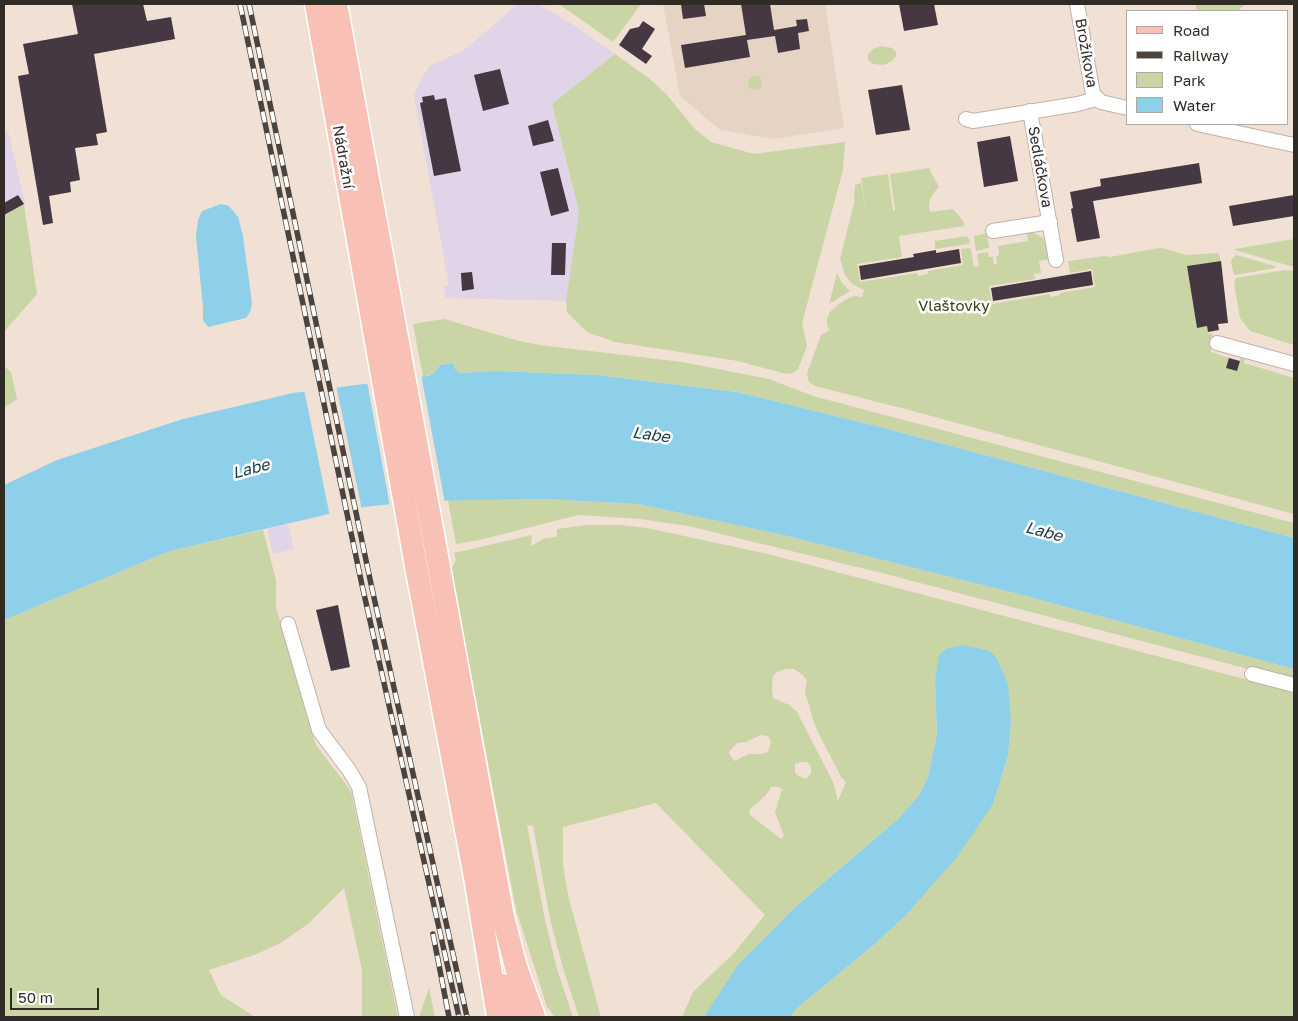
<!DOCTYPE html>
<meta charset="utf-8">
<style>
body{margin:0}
#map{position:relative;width:1298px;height:1021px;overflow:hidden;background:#f1e0d4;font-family:"Golos Text",sans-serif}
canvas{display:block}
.frame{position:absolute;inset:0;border:5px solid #312b26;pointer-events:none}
.legend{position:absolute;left:1126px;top:10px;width:162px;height:115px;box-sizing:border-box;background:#fff;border:1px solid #adaaa8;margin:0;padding:6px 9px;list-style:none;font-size:15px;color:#312b26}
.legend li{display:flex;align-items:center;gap:10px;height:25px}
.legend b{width:25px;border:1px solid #adaaa8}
.scale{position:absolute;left:10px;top:988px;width:89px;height:22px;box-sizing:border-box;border:2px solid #312b26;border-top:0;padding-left:6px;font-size:15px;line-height:18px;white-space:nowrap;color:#312b26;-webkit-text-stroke:4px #fff;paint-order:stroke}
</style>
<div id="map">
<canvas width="1298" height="1021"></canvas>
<div class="frame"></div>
<ul class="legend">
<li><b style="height:6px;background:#f9c1b6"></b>Road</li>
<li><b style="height:6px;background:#4b433d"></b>Railway</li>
<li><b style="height:14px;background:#cad5a6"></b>Park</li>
<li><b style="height:14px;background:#8ed0ea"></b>Water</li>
</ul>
<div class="scale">50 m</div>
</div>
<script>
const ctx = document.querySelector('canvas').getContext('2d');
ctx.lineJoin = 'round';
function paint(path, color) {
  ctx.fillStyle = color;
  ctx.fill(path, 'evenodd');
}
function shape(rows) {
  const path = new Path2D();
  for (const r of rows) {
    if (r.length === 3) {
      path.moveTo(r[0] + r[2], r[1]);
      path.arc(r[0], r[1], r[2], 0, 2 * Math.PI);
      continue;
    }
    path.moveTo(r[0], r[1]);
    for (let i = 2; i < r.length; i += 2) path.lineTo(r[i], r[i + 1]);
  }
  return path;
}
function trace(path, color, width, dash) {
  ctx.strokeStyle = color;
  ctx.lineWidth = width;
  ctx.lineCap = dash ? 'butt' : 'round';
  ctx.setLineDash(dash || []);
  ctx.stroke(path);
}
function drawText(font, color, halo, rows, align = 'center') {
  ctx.font = font + ' "Golos Text",sans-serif';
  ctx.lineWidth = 5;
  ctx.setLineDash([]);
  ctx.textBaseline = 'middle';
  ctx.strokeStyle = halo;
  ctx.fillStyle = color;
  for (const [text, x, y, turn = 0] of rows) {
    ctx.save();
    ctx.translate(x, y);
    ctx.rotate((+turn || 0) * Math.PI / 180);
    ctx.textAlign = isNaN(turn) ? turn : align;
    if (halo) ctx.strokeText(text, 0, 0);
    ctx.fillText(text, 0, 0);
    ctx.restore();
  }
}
paint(shape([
 [518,4,538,4,572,24,615,54,552,104,579,212,566,301,446,298,444,287,449,285,414,96,423,76,431,65,463,51],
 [8,131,25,203,4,215,4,132],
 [288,524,294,549,273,554,267,529]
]), '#e0d4e8');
paint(shape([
 [663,4,825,4,844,128,773,139,720,130,680,96]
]), '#e5d3c3');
paint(shape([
 [559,4,641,4,613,42],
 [1196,4,1245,4,1238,11,1197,11],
 [881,46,892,48,896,52,896,56,892,61,884,65,873,64,868,60,868,54,873,49],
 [615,54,650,79,667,95,695,129,711,142,754,154,845,142,843,170,802,323,807,346,798,369,793,373,786,374,738,361,615,342,587,332,567,312,566,301,579,212,552,104],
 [755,83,7],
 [930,168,931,173,939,187,936,190,930,199,929,206,930,212,953,209,963,221,964,226,899,236,902,257,857,264,860,282,917,273,918,276,928,274,928,271,963,265,961,249,968,248,971,249,974,267,979,266,977,254,988,252,989,257,993,257,994,264,997,264,996,256,999,255,998,246,1028,241,1027,233,1029,232,1036,234,1043,238,1046,245,1049,259,1039,261,1041,273,1034,274,1035,279,989,286,992,304,1049,294,1050,297,1060,295,1060,293,1095,287,1092,269,1070,273,1068,261,1104,256,1110,257,1153,249,1162,248,1187,255,1218,253,1221,261,1187,266,1197,328,1207,326,1209,335,1212,332,1213,340,1211,352,1229,358,1227,367,1237,370,1241,357,1243,356,1245,357,1244,363,1294,378,1294,514,909,410,815,386,809,382,807,373,821,335,830,330,827,326,827,319,830,312,840,303,849,298,854,296,862,297,864,290,852,284,845,275,840,259,854,203,855,185,861,183,867,215,861,178,888,174,893,211,895,211,890,174],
 [24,204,37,294,4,332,4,215],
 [987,233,989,248,976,251,974,236],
 [967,236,970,242,968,244,935,249,935,241],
 [1294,239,1294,267,1235,250,1235,249],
 [1236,255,1275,266,1275,268,1235,275,1233,272,1231,260],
 [1285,270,1294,271,1294,345,1250,331,1240,318,1234,283,1236,278],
 [837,273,842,283,850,291,829,304],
 [444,319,519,341,540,345,682,362,769,379,813,396,1294,523,1294,538,884,428,737,392,596,375,495,371,460,373,455,369,453,363,440,365,434,373,423,377,413,324],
 [4,366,11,372,17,399,4,408],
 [544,499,638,504,783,535,1026,596,1294,669,1294,681,882,573,688,526,640,519,578,515,484,539,456,544,448,500],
 [586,525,620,525,647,528,768,554,1294,692,1294,1017,790,1017,797,1008,875,944,905,916,993,804,1008,756,1011,721,991,652,963,645,935,681,937,734,928,777,920,794,898,819,794,908,773,930,704,1017,682,1017,693,992,734,953,765,915,656,803,563,827,563,865,568,895,601,1017,579,1017,563,968,550,919,533,826,527,825,545,920,557,969,573,1017,555,1017,547,1007,516,909,451,570,456,560,454,553,532,535,531,546,545,538,557,537,557,529],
 [786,669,794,669,803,675,807,681,805,692,815,726,841,777,846,782,838,801,833,782,797,712,789,705,773,698,772,689,773,676,777,672],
 [761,735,768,736,771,742,768,752,762,754,748,754,735,761,731,757,729,752,737,743,746,742],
 [802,762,807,762,811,766,811,773,806,779,797,775,795,772,795,764],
 [771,787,778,787,782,789,775,813,784,836,781,839,750,815,749,810,766,795],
 [263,530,276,580,276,607,316,745,351,791,398,1017,362,1017,362,970,344,888,308,924,279,944,254,955,209,970,221,995,255,1017,4,1017,4,620,170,551],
 [429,988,435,1017,419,1017]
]), '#cad5a6');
paint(shape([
 [221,204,229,206,238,217,243,236,252,303,250,312,246,318,208,327,203,320,203,308,196,236,198,220,202,211],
 [453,363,455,369,460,373,495,371,596,375,737,392,884,428,1294,538,1294,669,1026,596,783,535,638,504,544,499,419,501,355,508,170,551,4,620,4,485,57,460,183,419,293,393,428,376,434,373,440,365],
 [963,645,986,650,991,652,997,659,1008,684,1011,721,1008,756,993,804,958,856,905,916,875,944,797,1008,790,1017,704,1017,738,965,794,908,898,819,920,794,928,777,937,734,935,681,939,655,948,648]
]), '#8ed0ea');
paint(shape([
 [421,374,445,503,419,503,390,507,367,381],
 [336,385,362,510,330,517,304,389]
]), '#f1e0d4');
paint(shape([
 [72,4,143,4,147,21,171,17,175,39,94,54,107,132,96,134,98,145,75,148,80,180,70,182,71,192,49,196,53,223,43,225,18,76,29,74,23,44,78,34],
 [681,4,704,4,706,16,683,19],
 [741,4,770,4,774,30,797,26,796,20,807,19,809,31,798,33,800,49,778,53,775,36,747,40,750,57,685,68,681,45,746,35],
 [899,4,934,4,938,25,904,31],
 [643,21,655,29,642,49,652,56,646,64,619,45,630,29,639,27],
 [500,69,509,104,483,111,474,75],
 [902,85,910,130,876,135,868,90],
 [434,95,435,100,446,98,461,171,434,176,420,103,423,102,422,97],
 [548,120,554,141,533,146,528,126],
 [1010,136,1018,181,984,187,977,142],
 [1199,163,1202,183,1093,201,1100,238,1077,242,1071,209,1073,208,1070,192,1101,186,1100,179],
 [558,168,569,211,551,216,540,172],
 [18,195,24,204,4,215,4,203],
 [1294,195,1294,216,1233,226,1229,206],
 [552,243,566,243,565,275,551,275],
 [959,249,961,263,861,280,859,266,914,257,913,254,936,250,936,253],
 [1221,261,1228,323,1218,324,1219,330,1208,332,1207,326,1197,328,1187,266],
 [1091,271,1093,285,993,301,991,288],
 [472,272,474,289,462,291,461,273],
 [1229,358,1240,361,1237,371,1226,368],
 [338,605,350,667,331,671,316,610]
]), '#453842');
const minor = shape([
 [1077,4,1093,94,1101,102,1127,108],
 [1030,111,1056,260],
 [966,119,973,121,1078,104,1096,99],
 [1197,124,1294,145],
 [993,231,1050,222],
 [1217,343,1294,364],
 [288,624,319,730,349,770,359,787,407,1017],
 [1252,674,1294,685]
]);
const primary = shape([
 [316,4,416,566,475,877,498,1017],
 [336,4,503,917,516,967,534,1017],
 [503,985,516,1017]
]);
trace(minor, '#c1b1a6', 16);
trace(primary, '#fff', 25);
trace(minor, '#fff', 14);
trace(primary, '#f9c1b6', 22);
const rail = shape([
 [240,4,362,585,459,1017],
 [249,4,371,584,467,1017],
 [433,934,449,1017]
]);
trace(rail, '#4b433d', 5.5);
trace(rail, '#fff', 4, [11]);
drawText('15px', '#312b26', '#fff', [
 ["Brožíkova",1086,53,80],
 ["Nádražní",343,157,80],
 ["Sedláčkova",1040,167,80]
]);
drawText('15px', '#363e14', '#fff', [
 ["Vlaštovky",954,306]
]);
drawText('italic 16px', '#193844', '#fff', [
 ["Labe",651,435,8],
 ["Labe",251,469,-15],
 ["Labe",1044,532,15]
]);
</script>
